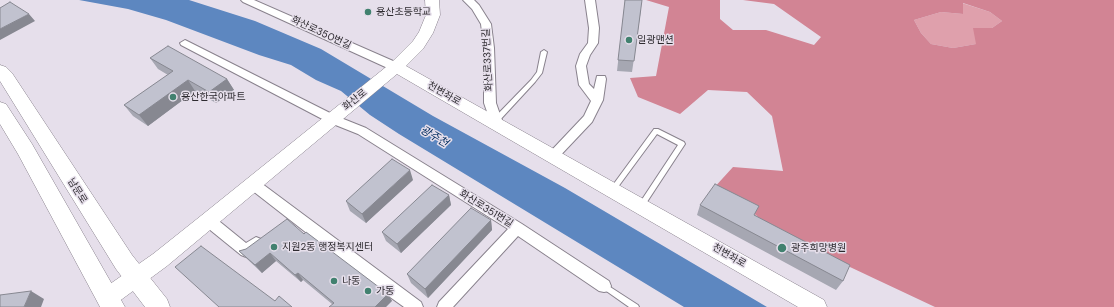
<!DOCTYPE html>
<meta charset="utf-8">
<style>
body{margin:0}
canvas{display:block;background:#e6dfeb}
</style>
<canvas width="1114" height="307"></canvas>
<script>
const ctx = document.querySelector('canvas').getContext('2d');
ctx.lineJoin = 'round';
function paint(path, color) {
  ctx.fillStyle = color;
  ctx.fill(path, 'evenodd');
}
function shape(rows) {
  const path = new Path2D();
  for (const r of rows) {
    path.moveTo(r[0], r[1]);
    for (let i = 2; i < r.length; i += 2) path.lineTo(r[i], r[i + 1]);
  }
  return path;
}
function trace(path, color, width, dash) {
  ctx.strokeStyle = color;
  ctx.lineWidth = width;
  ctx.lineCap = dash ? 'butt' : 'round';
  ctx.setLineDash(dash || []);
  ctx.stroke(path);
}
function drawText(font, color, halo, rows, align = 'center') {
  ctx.font = font + ' "DM Sans","Noto Sans KR",sans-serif';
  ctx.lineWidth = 3;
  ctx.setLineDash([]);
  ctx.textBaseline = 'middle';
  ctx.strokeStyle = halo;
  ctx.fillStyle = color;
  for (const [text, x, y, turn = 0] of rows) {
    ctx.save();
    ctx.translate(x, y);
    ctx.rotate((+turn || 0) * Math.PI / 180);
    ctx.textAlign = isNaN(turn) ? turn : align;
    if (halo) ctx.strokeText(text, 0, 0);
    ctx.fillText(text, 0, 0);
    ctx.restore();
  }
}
paint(shape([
 [962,3,990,12,1002,21,992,28,976,44,953,48,931,44,921,33,914,20,941,12,963,14]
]), '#dfa0ac');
paint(shape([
 [646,0,720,0,720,19,733,30,766,30,814,45,821,37,774,4,743,0,1114,0,1114,307,935,307,767,228,756,215,712,190,733,167,783,171,772,116,747,92,708,90,680,114,638,97,630,78,656,76,669,7],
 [963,3,990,12,1002,21,992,28,973,28,976,44,953,48,931,44,921,33,914,20,941,12,963,14]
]), '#d28494');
paint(shape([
 [79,0,189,0,255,21,321,49,433,116,565,188,767,307,684,307,399,134,370,115,341,91,316,80,291,65,259,55,166,20,128,9]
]), '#5d87c0');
const lane = shape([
 [544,50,547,52,542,73,535,82,499,121,495,121,494,119,495,117,531,80,537,72,541,52,544,50],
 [654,129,658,129,684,142,685,144,643,208,641,209,639,208,638,206,639,204,678,145,657,134,615,191,613,192,611,191,610,189,654,129],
 [604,283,638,305,639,307,629,307,602,288,600,286,602,284,604,283]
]);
const street = shape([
 [241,0,254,0,400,64,401,67,400,70,396,71,392,70,243,2,241,0],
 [463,0,474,0,479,5,491,24,494,48,496,103,504,126,502,129,498,130,494,129,492,126,484,103,484,48,481,24,472,9,463,0],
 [585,0,595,0,599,28,598,43,590,55,586,66,589,84,594,89,597,76,605,76,606,79,603,100,592,122,557,159,553,161,549,159,547,156,549,153,584,116,591,101,579,85,576,66,580,54,588,43,589,28,585,0],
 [185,40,336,116,366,128,522,224,609,281,611,286,609,291,604,292,599,291,518,236,453,307,437,307,439,302,508,229,358,134,328,122,181,45,180,43,185,40],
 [253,179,257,180,421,302,423,307,404,307,376,287,249,188,247,184,249,180,253,179],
 [209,215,214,217,246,243,256,237,261,239,263,243,261,247,251,255,246,257,241,255,204,225,202,221,204,217,209,215]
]);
const secondary = shape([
 [425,0,439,0,440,15,433,33,423,49,406,66,824,300,827,307,798,307,397,74,167,266,114,305,108,307,100,305,97,298,100,291,153,254,202,215,391,63,413,41,419,32,426,15,425,0]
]);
const primary = shape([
 [0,65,6,67,12,73,132,255,167,299,170,307,145,307,116,269,0,81,0,65],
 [0,102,6,104,32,144,125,307,100,307,99,305,18,154,0,124,0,102]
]);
trace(lane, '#89828d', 2);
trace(street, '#89828d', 2);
trace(secondary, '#89828d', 1);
trace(primary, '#89828d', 1);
paint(lane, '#fff');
paint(street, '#fff');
paint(secondary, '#fff');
paint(primary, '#fff');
paint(shape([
 [625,0,641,10,632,72,617,71],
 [150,58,227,79,234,90,216,103,195,91,148,126,133,116,124,105,168,75,158,69],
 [413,180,366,223,350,211,346,201],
 [449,195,451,205,401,253,386,241,382,232],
 [700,205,755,215,843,281,836,290,697,215],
 [491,220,492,230,428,298,411,283,407,274],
 [304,234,388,294,392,301,332,304,303,280,301,282,276,261,262,273,246,258,239,251]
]), '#a6a7b2');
paint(shape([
 [29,14,35,21,0,40,0,29],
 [227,79,234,90,216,103,209,92],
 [188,80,195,91,148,126,139,115],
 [410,170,413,180,366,223,362,214],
 [449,195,451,205,401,253,397,244],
 [491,220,492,230,428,298,425,289],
 [270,253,276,261,262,273,255,265],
 [298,273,303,280,301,282,295,275],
 [31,291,44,299,41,307,24,307],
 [388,294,392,301,386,307,375,307]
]), '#878891');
const building = shape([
 [625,0,642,0,634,61,618,60,625,0],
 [10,2,29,14,0,29,0,8,10,2],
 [168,46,227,79,209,92,188,80,139,115,124,105,173,71,150,58,168,46],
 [392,159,410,170,362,214,346,201,392,159],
 [715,184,759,206,754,215,850,265,843,281,700,205,715,184],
 [432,185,449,195,397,244,382,232,432,185],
 [471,208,491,220,425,289,407,274,471,208],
 [287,219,304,234,306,232,388,294,375,307,329,307,334,303,298,273,295,275,270,253,255,265,239,251,246,249,287,219],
 [201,246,275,301,279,296,292,307,219,307,175,267,201,246],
 [31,291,24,307,0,307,0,295,31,291]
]);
paint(building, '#c1c2cf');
trace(building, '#878891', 1);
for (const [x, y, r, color] of [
 [368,12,4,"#41816f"],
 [629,40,4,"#41816f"],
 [173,97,4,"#41816f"],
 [274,247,4,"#41816f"],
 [782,248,5,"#41816f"],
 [334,281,4,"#41816f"],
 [368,291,4,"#41816f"]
]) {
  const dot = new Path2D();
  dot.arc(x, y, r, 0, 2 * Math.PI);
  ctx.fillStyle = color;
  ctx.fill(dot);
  trace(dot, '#e6dfeb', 1.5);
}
drawText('10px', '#2e2b30', '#e6dfeb', [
 ["용산초등학교",376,12],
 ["일광맨션",637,40],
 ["용산한국아파트",181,97],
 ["지원2동 행정복지센터",282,247],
 ["광주희망병원",791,248],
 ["나동",342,281],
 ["가동",376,291]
], 'left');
drawText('10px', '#2e2b30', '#e6dfeb', [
 ["화산로350번길",321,33,25],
 ["화산로337번길",488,60,-93],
 ["천변좌로",444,94,30],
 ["화산로",355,100,-39],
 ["남문로",77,191,58],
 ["화산로351번길",486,209,32],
 ["천변좌로",729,256,30]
]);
drawText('italic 11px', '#002b5e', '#e6dfeb', [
 ["광주천",434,137,31]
]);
</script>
